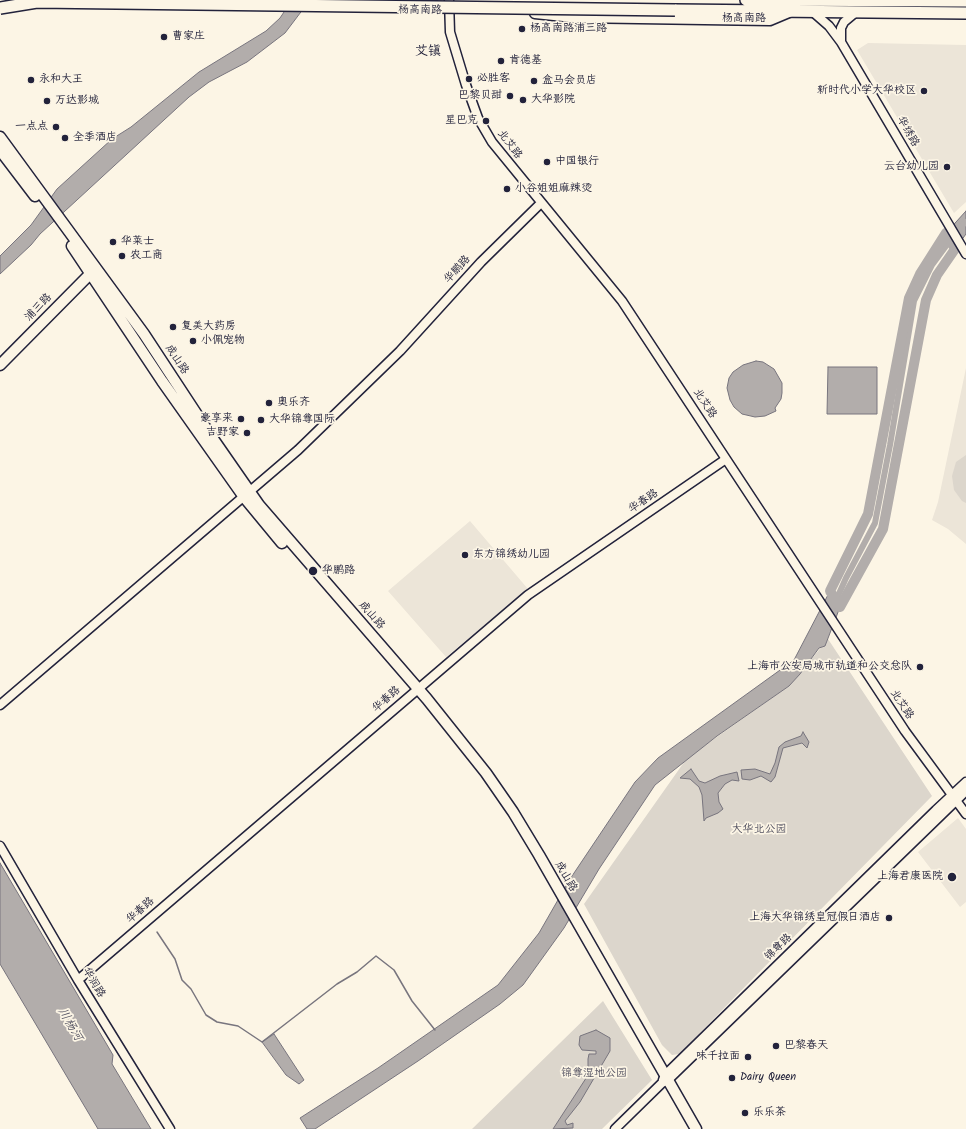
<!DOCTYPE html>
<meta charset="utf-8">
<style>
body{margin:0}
canvas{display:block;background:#fcf5e5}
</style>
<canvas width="966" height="1129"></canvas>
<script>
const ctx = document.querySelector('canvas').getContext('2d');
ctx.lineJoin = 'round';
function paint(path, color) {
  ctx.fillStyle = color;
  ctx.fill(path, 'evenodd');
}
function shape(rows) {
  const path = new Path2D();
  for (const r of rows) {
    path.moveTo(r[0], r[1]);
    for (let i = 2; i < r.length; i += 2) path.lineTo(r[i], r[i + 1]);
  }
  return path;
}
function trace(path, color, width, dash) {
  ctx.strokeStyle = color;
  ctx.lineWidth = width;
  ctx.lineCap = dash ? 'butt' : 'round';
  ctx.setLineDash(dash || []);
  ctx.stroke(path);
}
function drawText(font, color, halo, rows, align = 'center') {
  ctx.font = font + ' Kalam,"LXGW WenKai TC",sans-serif';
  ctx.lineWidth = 3.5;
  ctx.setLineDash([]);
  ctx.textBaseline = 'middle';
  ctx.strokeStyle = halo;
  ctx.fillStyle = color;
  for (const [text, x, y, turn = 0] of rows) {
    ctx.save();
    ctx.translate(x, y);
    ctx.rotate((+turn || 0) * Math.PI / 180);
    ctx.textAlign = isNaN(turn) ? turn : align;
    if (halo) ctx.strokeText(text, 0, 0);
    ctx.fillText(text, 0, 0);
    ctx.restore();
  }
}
paint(shape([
 [868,43,966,45,966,202,954,213,857,50],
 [966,368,966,544,948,529,932,520,938,502],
 [470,521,528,589,446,657,388,591],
 [958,818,966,829,966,902,960,907,918,852]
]), '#ece5d8');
paint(shape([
 [966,455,966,503,962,501,954,490,952,476,956,462],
 [828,639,932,796,679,1054,672,1055,662,1045,584,904,687,758,789,686],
 [603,1001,652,1080,602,1129,472,1129]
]), '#dcd6cc');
const water = shape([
 [292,0,310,0,285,33,247,62,209,82,189,97,40,234,31,245,0,274,0,256,31,225,57,189,112,139,131,127,199,72,266,31,280,18,292,0],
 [966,211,966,234,955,249,946,233,966,211],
 [756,361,763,362,774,369,782,383,782,393,781,399,775,408,776,411,765,416,755,417,742,414,734,407,730,400,727,388,729,378,733,372,743,365,756,361],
 [828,367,877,367,877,414,827,414,828,367],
 [830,591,840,607,825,646,819,648,800,674,789,686,717,736,655,785,599,869,564,928,523,985,500,1004,418,1061,315,1129,307,1129,300,1118,378,1068,498,985,539,933,570,879,635,782,658,758,794,660,830,591],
 [803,732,809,742,807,748,802,743,783,748,775,777,771,782,761,776,750,780,742,779,741,770,755,769,770,774,775,763,779,747,785,742,801,736,803,732],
 [691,769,699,781,705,783,720,776,737,772,739,781,732,780,725,784,718,793,719,802,723,809,718,813,706,818,704,821,702,795,699,787,690,779,680,778,691,769],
 [0,863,113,1055,112,1064,151,1129,98,1129,0,964,0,863],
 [596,1030,610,1038,610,1051,580,1102,565,1121,567,1125,573,1123,573,1128,553,1129,592,1069,588,1066,588,1059,589,1054,596,1054,596,1051,582,1050,579,1045,580,1036,596,1030],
 [274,1034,304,1080,299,1084,286,1075,262,1042,274,1034]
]);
paint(water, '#b2adab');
trace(water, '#78757e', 1);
trace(shape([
 [157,932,175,959,182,980,191,989,206,1015,217,1022,238,1026,262,1042,337,984,357,972,376,956,394,970,412,1001,435,1030]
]), '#78757e', 1.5);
trace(shape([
 [833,607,846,578,875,523,890,445,914,301,932,265,960,227,966,222]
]), '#b2adab', 6);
trace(shape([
 [946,233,955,249,937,275,926,300,883,529,840,607,830,591,868,514,909,298,920,274,946,233]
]), '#b2adab', 10);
const minor = shape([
 [449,0,450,32,466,85,478,118,492,142,622,301,905,731,966,814],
 [813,12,829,26,841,42,966,254],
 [841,41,841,28,844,22,856,12],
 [0,705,298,450,400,351,481,262,541,203],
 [0,846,78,980,170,1129],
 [78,980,528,595,726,459],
 [663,1080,665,1075,936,810,966,782],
 [615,1129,662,1083,668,1080,966,791]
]);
const major = shape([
 [535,13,573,17,770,20,789,12],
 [0,137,144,334,209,433,259,505,427,699,486,773,513,812,539,855,696,1129],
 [0,150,35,196],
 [72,246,162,381,244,497,282,543],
 [0,365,94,270]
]);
const highway = shape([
 [746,0,966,1],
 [675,10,966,13]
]);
trace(minor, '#22223b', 11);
trace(major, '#22223b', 13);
trace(highway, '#22223b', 14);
trace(minor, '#fcf5e5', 8);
trace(major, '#fcf5e5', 10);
trace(highway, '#fcf5e5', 11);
const highwayBridge = shape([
 [0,8,37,2,675,10]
]);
trace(highwayBridge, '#22223b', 14, []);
trace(highwayBridge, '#fcf5e5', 11);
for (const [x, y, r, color] of [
 [522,29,4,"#22223b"],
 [164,37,4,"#22223b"],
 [501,61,4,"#22223b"],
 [469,79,4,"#22223b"],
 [31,80,4,"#22223b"],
 [534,81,4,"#22223b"],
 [924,91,4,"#22223b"],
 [510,96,4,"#22223b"],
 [523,100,4,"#22223b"],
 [47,101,4,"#22223b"],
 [486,121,4,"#22223b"],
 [56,127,4,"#22223b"],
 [65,138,4,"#22223b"],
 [547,162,4,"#22223b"],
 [947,167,4,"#22223b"],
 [507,189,4,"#22223b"],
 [113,242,4,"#22223b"],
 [122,256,4,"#22223b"],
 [173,327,4,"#22223b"],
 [193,341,4,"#22223b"],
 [269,403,4,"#22223b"],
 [241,419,4,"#22223b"],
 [261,420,4,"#22223b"],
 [247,433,4,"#22223b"],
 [465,555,4,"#22223b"],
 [313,571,5,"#22223b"],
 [920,667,4,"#22223b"],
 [952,877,5,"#22223b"],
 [889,918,4,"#22223b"],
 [776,1046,4,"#22223b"],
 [748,1057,4,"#22223b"],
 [732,1078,4,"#22223b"],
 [745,1113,4,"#22223b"]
]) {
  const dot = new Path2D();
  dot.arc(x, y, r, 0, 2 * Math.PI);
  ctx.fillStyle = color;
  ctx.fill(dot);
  trace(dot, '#fcf5e5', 1.5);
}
drawText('11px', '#22223b', '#fcf5e5', [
 ["杨高南路",420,11,1],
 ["杨高南路",744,19],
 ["华绣路",907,132,60],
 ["北艾路",509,145,53],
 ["华鹏路",458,270,-48],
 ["浦三路",39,308,-46],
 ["成山路",176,360,57],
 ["北艾路",704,404,57],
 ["华春路",644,502,-34],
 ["成山路",371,616,49],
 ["华春路",387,700,-41],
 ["北艾路",901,705,57],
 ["成山路",565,877,60],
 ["华春路",141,911,-41],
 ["锦尊路",779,948,-44],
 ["华润路",93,983,59]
]);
drawText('11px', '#22223b', '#fcf5e5', [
 ["杨高南路浦三路",530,29],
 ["曹家庄",172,37],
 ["肯德基",509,61],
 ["必胜客",477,79],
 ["永和大王",39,80],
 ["盒马会员店",542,81],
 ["新时代小学大华校区",916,91,"right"],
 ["巴黎贝甜",502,96,"right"],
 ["大华影院",531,100],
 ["万达影城",55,101],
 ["星巴克",478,121,"right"],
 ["一点点",48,127,"right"],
 ["全季酒店",73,138],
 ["中国银行",555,162],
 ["云台幼儿园",939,167,"right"],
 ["小谷姐姐麻辣烫",515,189],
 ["华莱士",121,242],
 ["农工商",130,256],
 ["复美大药房",181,327],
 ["小佩宠物",201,341],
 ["奥乐齐",277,403],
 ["豪享来",233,419,"right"],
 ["大华锦尊国际",269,420],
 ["吉野家",239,433,"right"],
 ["东方锦绣幼儿园",473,555],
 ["华鹏路",322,571],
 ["上海市公安局城市轨道和公交总队",912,667,"right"],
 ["上海君康医院",943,877,"right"],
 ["上海大华锦绣皇冠假日酒店",881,918,"right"],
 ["巴黎春天",784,1046],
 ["味千拉面",740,1057,"right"],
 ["Dairy Queen",740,1078],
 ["乐乐茶",753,1113]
], 'left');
drawText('11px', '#504f5f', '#fcf5e5', [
 ["大华北公园",759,830],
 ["锦尊湿地公园",594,1074]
]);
drawText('italic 12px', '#545362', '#fcf5e5', [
 ["川杨河",69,1025,59]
]);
drawText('13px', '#22223b', '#fcf5e5', [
 ["艾镇",428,53]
]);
</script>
